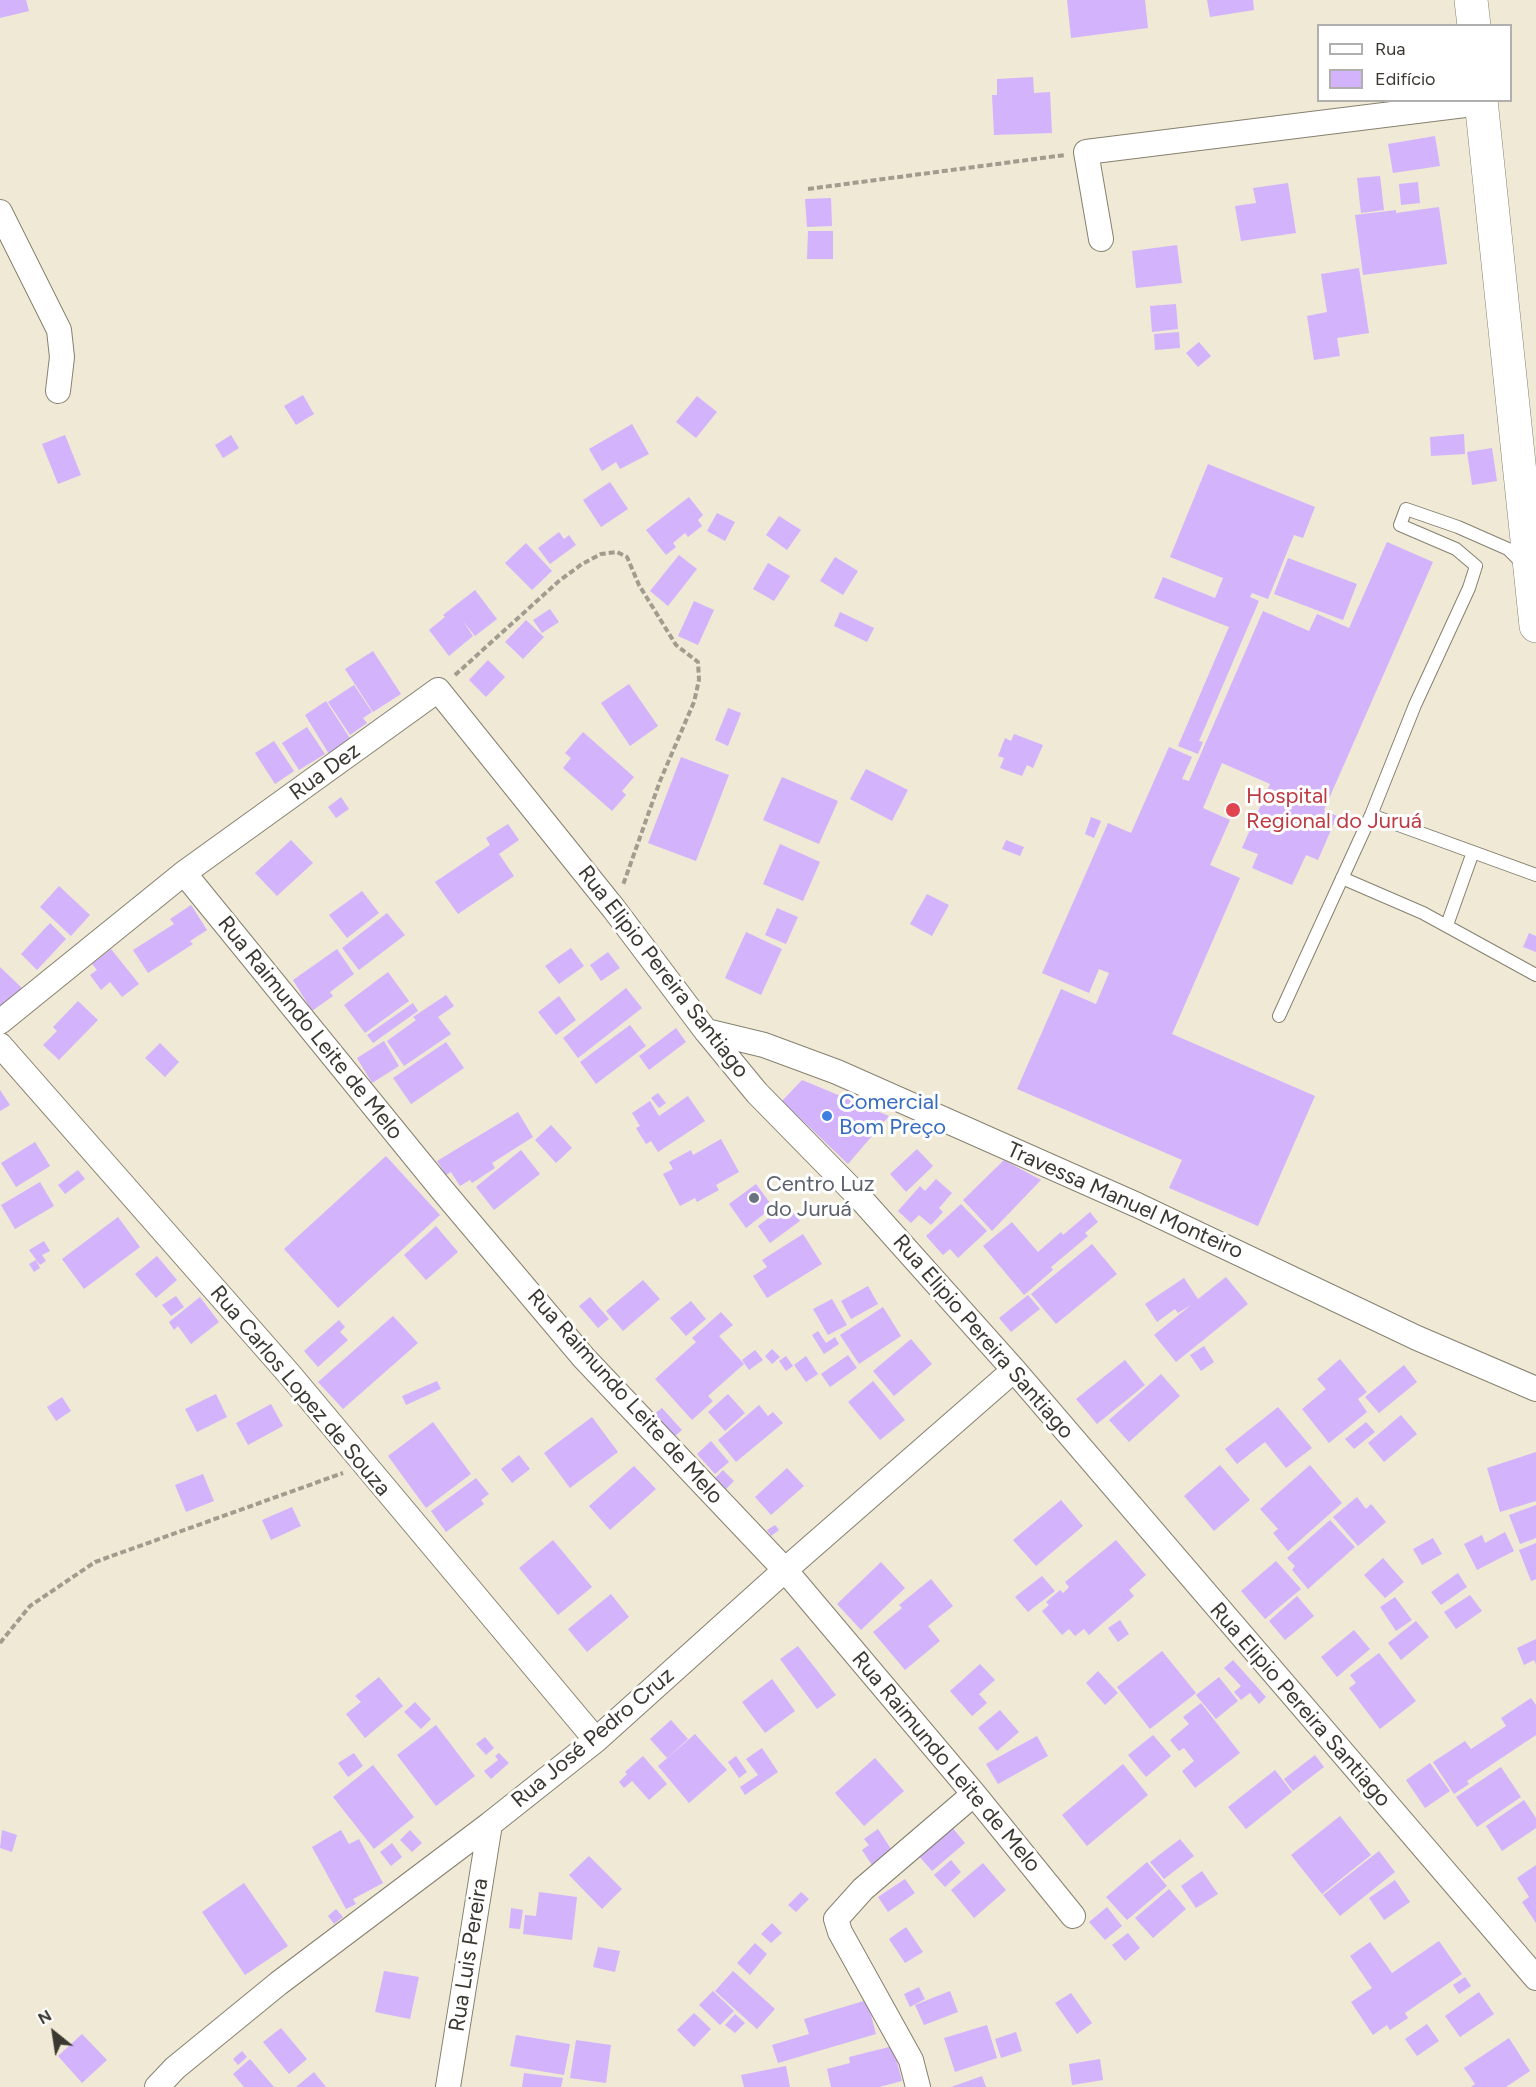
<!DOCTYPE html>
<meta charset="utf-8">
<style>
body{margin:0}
#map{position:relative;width:1536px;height:2087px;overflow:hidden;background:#efe9d6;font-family:Figtree,sans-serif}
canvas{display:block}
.legend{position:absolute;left:1317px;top:24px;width:195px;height:78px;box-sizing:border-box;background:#fff;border:2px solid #b1afad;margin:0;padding:8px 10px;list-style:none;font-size:18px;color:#3b3831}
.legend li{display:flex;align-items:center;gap:12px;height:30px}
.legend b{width:30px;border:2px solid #b1afad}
.north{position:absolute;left:24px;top:2003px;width:60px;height:60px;-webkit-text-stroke:4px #fff;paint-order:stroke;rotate:330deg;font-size:16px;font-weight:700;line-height:24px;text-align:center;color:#3b3831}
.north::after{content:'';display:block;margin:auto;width:21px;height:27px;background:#3b3831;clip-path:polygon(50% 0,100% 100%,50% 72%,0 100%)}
</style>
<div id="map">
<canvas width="1536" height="2087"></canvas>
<ul class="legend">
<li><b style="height:8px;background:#fff"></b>Rua</li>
<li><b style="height:16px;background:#d2b3fc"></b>Edifício</li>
</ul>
<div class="north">N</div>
</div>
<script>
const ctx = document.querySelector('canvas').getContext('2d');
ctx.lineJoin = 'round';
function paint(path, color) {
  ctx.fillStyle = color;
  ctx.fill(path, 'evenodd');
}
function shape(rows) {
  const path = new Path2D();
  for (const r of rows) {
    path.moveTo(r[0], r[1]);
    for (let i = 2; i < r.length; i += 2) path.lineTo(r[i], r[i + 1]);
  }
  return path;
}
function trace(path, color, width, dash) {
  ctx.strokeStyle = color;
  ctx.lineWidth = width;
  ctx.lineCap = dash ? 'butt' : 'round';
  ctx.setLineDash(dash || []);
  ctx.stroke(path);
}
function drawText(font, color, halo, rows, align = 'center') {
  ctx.font = font + ' Figtree,sans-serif';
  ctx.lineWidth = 6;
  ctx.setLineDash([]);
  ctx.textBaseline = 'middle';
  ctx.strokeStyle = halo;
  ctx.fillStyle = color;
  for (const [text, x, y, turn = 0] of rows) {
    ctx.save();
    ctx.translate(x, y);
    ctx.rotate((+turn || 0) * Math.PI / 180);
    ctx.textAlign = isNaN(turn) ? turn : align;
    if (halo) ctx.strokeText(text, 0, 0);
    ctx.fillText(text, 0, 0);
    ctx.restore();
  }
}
paint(shape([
 [0,0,26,0,29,11,0,18],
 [1067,0,1145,0,1148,28,1071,38],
 [1207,0,1253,0,1254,10,1210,17],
 [1033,77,1034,93,1050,92,1052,133,994,135,992,95,997,95,997,79],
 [1435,136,1440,166,1393,173,1388,144],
 [1380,176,1384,210,1361,213,1357,178],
 [1418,182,1420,203,1401,205,1399,184],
 [1288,183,1296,233,1241,241,1235,206,1256,203,1253,188],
 [831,198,832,226,807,227,805,199],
 [1439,207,1447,264,1363,275,1355,215,1396,210,1396,213],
 [808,231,833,231,833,259,807,259],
 [1177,245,1182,283,1136,288,1132,251],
 [1359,268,1369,333,1337,338,1340,356,1314,360,1307,316,1327,312,1321,274],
 [1176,304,1178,329,1152,332,1150,306],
 [1179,332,1180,348,1155,350,1154,334],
 [1199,342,1211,356,1198,367,1186,353],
 [303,395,314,414,296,425,284,406],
 [697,396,717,412,696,438,676,422],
 [632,424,649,454,620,469,616,462,602,471,589,449],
 [1464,434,1465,454,1431,456,1430,437],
 [65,435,81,475,58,484,42,444],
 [231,435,239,448,223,458,215,445],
 [1492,448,1497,481,1472,485,1467,452],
 [1208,464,1315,507,1303,538,1294,535,1268,599,1252,593,1250,597,1259,601,1199,741,1203,742,1198,754,1178,746,1229,627,1154,598,1163,577,1215,598,1223,578,1170,557],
 [610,482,628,509,601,527,583,500],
 [689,497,703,515,698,520,702,526,688,537,685,533,673,543,676,547,666,555,646,530],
 [717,513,735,522,725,541,707,531],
 [779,516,801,530,787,550,766,535],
 [559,532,564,539,569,535,576,545,550,564,538,548],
 [1387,542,1433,562,1324,810,1337,816,1318,860,1306,855,1292,885,1252,868,1258,854,1242,848,1270,784,1222,763,1203,808,1230,820,1210,865,1240,878,1172,1034,1315,1096,1258,1226,1169,1188,1182,1160,1017,1089,1061,989,1096,1004,1109,973,1099,969,1089,993,1042,973,1108,823,1131,833,1169,747,1192,757,1182,779,1189,781,1263,611,1309,631,1317,614,1349,628],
 [526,543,552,571,532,590,505,563],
 [679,555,697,569,668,606,650,591],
 [835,557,858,571,843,595,820,581],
 [1288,558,1357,584,1343,620,1274,594],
 [768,563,790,576,774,601,753,589],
 [475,590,497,619,475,636,463,621,473,636,449,656,429,630,445,617,443,615],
 [694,601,714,610,698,645,678,636],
 [550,609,559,622,542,633,533,620],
 [840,612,874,628,867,642,834,626],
 [526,620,544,637,523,659,505,642],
 [373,651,401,694,373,712,345,669],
 [488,660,505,677,486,697,469,680],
 [629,684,658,726,630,746,601,703],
 [354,685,372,712,363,718,367,723,350,735,328,702],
 [326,701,351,740,329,754,305,715],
 [728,708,741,713,728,746,715,740],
 [307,727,325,754,299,770,282,743],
 [583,732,634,777,622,791,626,795,612,811,563,768,571,758,565,753],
 [1014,734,1043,745,1033,768,1027,765,1022,776,1000,768,1004,758,998,756,1005,738,1011,741],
 [274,741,294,771,275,784,255,753],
 [681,757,729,775,696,861,648,843],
 [866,769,908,790,892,821,850,799],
 [782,777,838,801,819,844,763,820],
 [341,797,349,809,336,818,328,807],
 [1091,817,1101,821,1094,838,1085,834],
 [508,824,519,840,499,854,514,876,458,914,435,882,490,845,486,838],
 [291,840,313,863,277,896,255,873],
 [1006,840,1024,847,1020,856,1002,849],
 [780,844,820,862,803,901,763,884],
 [59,886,90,915,71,936,40,907],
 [362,891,379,913,347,938,329,915],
 [927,894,949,905,932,936,910,924],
 [191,905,207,930,190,941,193,944,148,973,133,950,174,924,170,919],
 [777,908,798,917,786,944,765,935],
 [387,913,405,935,359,970,342,948],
 [50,923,66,939,37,970,21,954],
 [746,932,782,949,761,995,725,978],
 [1529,933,1536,936,1536,952,1523,947],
 [571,948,584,966,559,984,545,966],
 [111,949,139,984,122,997,110,982,101,990,90,975,97,970,92,964],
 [337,949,354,974,330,992,333,996,312,1011,293,980],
 [608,952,620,968,601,981,590,965],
 [0,967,22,988,0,1010],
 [388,972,409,1001,365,1033,344,1005],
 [626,988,642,1008,578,1058,563,1038],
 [446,995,454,1006,438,1017,451,1034,404,1066,387,1041,416,1020,413,1017],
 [559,996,576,1020,556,1035,538,1012],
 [78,1001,98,1020,59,1060,43,1045,57,1031,53,1027],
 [413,1003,418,1011,373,1043,367,1035],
 [630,1025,646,1046,596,1084,580,1062],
 [676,1028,686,1042,649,1070,639,1056],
 [384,1041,399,1066,372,1083,357,1058],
 [446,1042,464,1068,411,1104,393,1078],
 [160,1043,179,1062,165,1077,145,1058],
 [802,1080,889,1116,848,1164,782,1101],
 [0,1090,10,1105,0,1111],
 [658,1093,666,1103,659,1108,651,1098],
 [688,1096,705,1121,658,1152,651,1141,646,1144,636,1128,640,1126,632,1113,650,1101,659,1116],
 [518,1112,533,1137,492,1163,495,1168,472,1183,470,1180,460,1186,451,1172,446,1175,437,1161],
 [551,1125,572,1148,556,1163,535,1140],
 [721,1139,739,1172,716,1185,719,1190,697,1202,695,1198,680,1206,663,1174,673,1169,669,1162,691,1150,693,1155],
 [35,1142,50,1166,16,1187,1,1163],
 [917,1149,933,1166,906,1192,890,1174],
 [521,1150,540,1174,494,1210,476,1187],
 [386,1156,440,1215,338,1308,284,1249],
 [1004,1160,1041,1180,992,1231,963,1200],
 [78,1170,85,1179,65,1194,58,1185],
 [936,1179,952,1193,939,1208,943,1212,931,1225,919,1215,911,1223,898,1211,920,1186,925,1191],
 [40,1182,54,1206,15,1229,1,1205],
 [756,1184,773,1207,746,1228,729,1204],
 [787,1204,800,1221,770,1243,758,1226],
 [961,1204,987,1231,958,1258,950,1249,943,1255,926,1236],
 [1090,1212,1098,1222,1085,1233,1088,1236,1051,1267,1053,1270,1024,1295,983,1246,1012,1222,1038,1252,1061,1232,1063,1235],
 [118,1217,140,1247,84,1289,62,1259],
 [436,1226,458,1252,426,1280,404,1255],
 [803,1234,822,1264,767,1298,753,1276,767,1267,762,1260],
 [44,1241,50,1251,42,1255,46,1261,40,1265,29,1250],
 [1092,1244,1117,1274,1056,1324,1031,1294],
 [157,1256,177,1280,156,1298,135,1274],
 [36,1260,40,1268,34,1272,29,1264],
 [1226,1277,1248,1304,1176,1362,1154,1335,1191,1305,1178,1313,1175,1309,1157,1322,1145,1304,1184,1278,1198,1299],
 [643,1280,660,1299,623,1331,606,1311],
 [868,1286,878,1304,851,1319,841,1301],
 [1028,1295,1040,1309,1011,1332,999,1318],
 [176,1296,184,1307,171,1316,162,1305],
 [200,1297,219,1322,191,1344,178,1326,174,1330,169,1322],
 [590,1297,609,1319,598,1328,579,1306],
 [832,1299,847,1325,828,1335,813,1309],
 [691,1301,706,1319,686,1336,670,1318],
 [883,1307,901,1336,859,1364,840,1335],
 [721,1312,733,1325,719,1336,744,1364,708,1396,713,1401,692,1420,655,1379,696,1342,692,1338],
 [393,1316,418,1343,343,1409,318,1382],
 [339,1320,345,1327,340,1332,348,1340,318,1367,304,1351],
 [818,1331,826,1343,835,1337,839,1344,824,1354,812,1335],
 [911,1339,932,1364,894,1396,873,1371],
 [1204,1346,1214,1362,1201,1371,1190,1355],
 [772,1349,780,1357,772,1364,765,1356],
 [755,1350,763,1360,749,1370,742,1360],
 [848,1355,857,1368,830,1387,821,1374],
 [786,1356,793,1366,786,1371,779,1361],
 [806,1356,818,1374,806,1382,794,1365],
 [1340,1359,1367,1392,1358,1399,1367,1412,1329,1443,1302,1409,1326,1389,1317,1379],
 [1125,1360,1145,1385,1097,1424,1076,1399],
 [1404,1365,1417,1382,1379,1413,1365,1397],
 [1161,1374,1180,1396,1129,1442,1109,1420],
 [437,1381,441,1389,406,1405,402,1396],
 [873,1381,905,1420,880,1440,848,1402],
 [216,1394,227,1417,197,1432,185,1409],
 [728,1394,745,1413,725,1431,708,1412],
 [62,1397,71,1411,56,1421,47,1407],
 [271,1404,283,1426,248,1445,236,1423],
 [759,1405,768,1416,773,1412,783,1423,736,1462,718,1440],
 [1278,1407,1312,1448,1286,1468,1265,1442,1237,1464,1225,1449],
 [662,1408,682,1430,674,1437,654,1414],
 [1401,1415,1417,1434,1384,1462,1368,1443],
 [592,1417,618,1452,570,1488,544,1453],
 [433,1422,471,1474,426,1508,388,1456],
 [1366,1422,1375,1432,1354,1449,1345,1439],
 [711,1441,729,1462,715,1474,697,1454],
 [1536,1452,1536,1501,1500,1512,1487,1468],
 [519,1455,530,1469,512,1483,501,1469],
 [1220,1465,1250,1500,1214,1531,1184,1496],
 [1310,1465,1342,1503,1288,1551,1273,1533,1278,1529,1260,1509],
 [634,1466,656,1489,610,1530,589,1506],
 [787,1468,804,1486,771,1515,755,1497],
 [723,1470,734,1481,725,1490,714,1479],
 [203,1474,214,1501,186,1512,175,1485],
 [476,1478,489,1494,481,1500,484,1504,446,1532,431,1511],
 [1357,1497,1366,1509,1371,1504,1386,1522,1358,1546,1333,1517],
 [1061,1500,1083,1526,1036,1566,1013,1540],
 [1536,1505,1536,1538,1520,1544,1509,1515],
 [292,1507,301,1526,271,1540,262,1520],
 [1330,1520,1355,1547,1308,1589,1292,1570,1295,1566,1287,1558],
 [775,1525,779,1530,771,1536,767,1530],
 [1505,1532,1514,1551,1477,1570,1464,1544,1482,1535,1485,1543],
 [1433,1538,1442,1554,1422,1565,1413,1549],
 [553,1540,592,1587,558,1615,519,1568],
 [1116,1540,1146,1575,1129,1590,1134,1596,1089,1635,1084,1629,1075,1636,1069,1629,1062,1635,1042,1611,1049,1605,1046,1602,1060,1590,1063,1593,1069,1587,1065,1582],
 [1536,1543,1536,1579,1531,1581,1519,1550],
 [1383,1558,1404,1582,1385,1598,1364,1575],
 [1276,1561,1301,1589,1265,1619,1241,1591],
 [881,1562,905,1588,861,1630,837,1604],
 [1458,1573,1467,1587,1441,1605,1431,1592],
 [1042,1576,1055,1591,1028,1612,1015,1597],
 [931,1579,953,1606,928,1626,940,1641,905,1670,873,1632,902,1608,899,1605],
 [611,1594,629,1617,587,1652,568,1629],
 [1470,1595,1482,1611,1456,1629,1444,1612],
 [1297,1596,1314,1616,1285,1640,1269,1621],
 [1395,1597,1412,1620,1396,1631,1380,1607],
 [1120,1620,1129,1634,1118,1642,1108,1628],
 [1416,1621,1429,1637,1401,1660,1388,1643],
 [1354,1630,1370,1649,1337,1677,1321,1657],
 [1536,1639,1536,1664,1534,1660,1524,1665,1517,1648],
 [798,1646,836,1695,817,1709,780,1659],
 [1162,1651,1196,1693,1150,1729,1117,1687],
 [1379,1653,1416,1701,1380,1729,1349,1688,1356,1683,1350,1675],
 [1233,1660,1266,1697,1259,1704,1250,1693,1241,1700,1234,1692,1241,1686,1224,1668],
 [980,1664,995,1680,979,1694,987,1703,972,1716,950,1691],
 [1098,1671,1118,1693,1105,1705,1086,1683],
 [379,1677,403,1706,365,1738,346,1714,361,1702,355,1696],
 [1219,1677,1238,1701,1216,1719,1196,1695],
 [772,1679,795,1711,765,1733,742,1702],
 [1531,1698,1536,1705,1536,1735,1467,1781,1469,1784,1454,1794,1433,1762,1465,1741,1471,1749,1506,1726,1501,1718],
 [415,1702,431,1719,421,1729,404,1712],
 [1201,1703,1240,1753,1195,1788,1182,1771,1194,1761,1184,1748,1179,1751,1170,1740,1189,1724,1183,1717],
 [1000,1710,1019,1732,997,1751,978,1728],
 [671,1720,688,1739,667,1758,650,1739],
 [436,1725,475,1776,436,1806,397,1755],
 [695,1734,727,1770,689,1803,658,1766],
 [1153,1735,1171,1756,1146,1777,1128,1755],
 [1037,1736,1048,1756,998,1784,986,1764],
 [485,1737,494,1748,486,1755,476,1744],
 [762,1748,778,1772,745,1795,740,1787,758,1775,746,1759],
 [354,1753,363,1766,348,1777,338,1763],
 [499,1753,509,1763,491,1779,484,1771,498,1760,495,1756],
 [1315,1755,1324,1767,1293,1791,1284,1779],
 [643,1756,667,1784,649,1800,632,1781,624,1788,619,1782,627,1774,625,1772],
 [736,1756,747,1772,739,1778,728,1762],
 [875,1758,904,1791,864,1826,835,1793],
 [1430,1763,1450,1791,1425,1808,1406,1780],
 [1123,1764,1148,1795,1087,1846,1062,1815],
 [373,1765,414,1817,374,1849,333,1797],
 [1501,1767,1521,1797,1477,1827,1456,1797],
 [1275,1770,1292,1792,1246,1829,1228,1807],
 [1524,1800,1536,1818,1536,1828,1502,1851,1486,1826],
 [1340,1816,1371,1855,1322,1894,1291,1855],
 [951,1826,965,1843,932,1871,917,1854],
 [878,1829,893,1852,872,1865,862,1850,869,1845,864,1839],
 [2,1830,17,1835,12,1852,0,1848],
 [341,1830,349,1844,359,1839,383,1883,353,1899,356,1904,346,1909,312,1847],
 [410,1830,422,1843,412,1852,400,1840],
 [1180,1839,1194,1856,1164,1879,1150,1862],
 [392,1843,402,1857,391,1866,380,1852],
 [1379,1851,1395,1872,1340,1916,1323,1895],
 [589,1856,622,1889,602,1909,569,1875],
 [951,1860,961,1872,945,1887,934,1875],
 [1147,1862,1167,1886,1127,1920,1106,1897],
 [983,1863,1006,1890,974,1918,951,1890],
 [1536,1865,1536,1923,1522,1902,1529,1897,1517,1878],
 [1202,1871,1218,1894,1196,1908,1181,1886],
 [905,1879,915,1893,888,1912,878,1897],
 [1395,1880,1410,1902,1384,1920,1369,1898],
 [244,1883,288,1946,245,1975,202,1912],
 [1169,1889,1186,1909,1153,1938,1135,1918],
 [539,1892,577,1897,572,1940,523,1934,525,1915,536,1916],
 [801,1892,809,1899,796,1912,788,1905],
 [1107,1907,1122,1926,1105,1940,1089,1922],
 [511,1908,523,1910,520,1929,509,1928],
 [336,1909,343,1917,334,1924,328,1916],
 [772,1923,782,1933,771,1943,761,1934],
 [906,1927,923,1952,905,1963,889,1939],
 [1128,1933,1140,1948,1125,1961,1112,1945],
 [1439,1941,1462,1974,1405,2013,1408,2018,1390,2030,1387,2025,1373,2035,1351,2002,1372,1988,1350,1956,1370,1942,1392,1973],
 [755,1943,767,1954,750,1975,737,1963],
 [598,1947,620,1951,615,1972,593,1967],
 [384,1971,419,1977,410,2019,375,2012],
 [733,1971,775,2009,757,2029,715,1991],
 [1465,1977,1471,1986,1459,1994,1453,1985],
 [919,1987,925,1999,910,2007,904,1994],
 [713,1991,734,2011,720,2025,699,2005],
 [950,1991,958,2012,924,2025,915,2005],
 [1479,1992,1494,2014,1460,2037,1445,2016],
 [1071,1993,1092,2023,1077,2034,1055,2003],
 [867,2000,876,2034,778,2063,772,2045,809,2034,804,2019],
 [694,2013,711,2029,694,2047,677,2030],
 [735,2014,745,2023,735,2033,725,2025],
 [1427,2024,1439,2041,1417,2056,1405,2039],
 [987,2025,997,2058,955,2072,944,2038],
 [281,2028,307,2059,289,2074,263,2042],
 [1016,2032,1022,2051,1001,2058,995,2039],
 [82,2034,107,2060,82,2083,58,2056],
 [516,2035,570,2044,564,2075,510,2066],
 [1509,2038,1530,2071,1506,2087,1471,2087,1475,2084,1464,2068],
 [576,2040,611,2045,606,2083,570,2078],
 [893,2046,902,2081,879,2087,831,2087,827,2069,850,2063,849,2057],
 [242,2051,247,2057,238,2065,233,2059],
 [250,2059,274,2087,244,2087,233,2074],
 [1100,2059,1103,2080,1072,2085,1069,2064],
 [786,2066,790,2087,744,2087,741,2075],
 [314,2072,326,2087,296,2087],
 [524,2073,563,2078,561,2087,522,2087],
 [982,2076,986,2087,951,2087]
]), '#d2b3fc');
const lane = shape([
 [1371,815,1536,875],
 [1342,878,1423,913,1536,975],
 [1447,925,1473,852],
 [1279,1016,1371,815,1415,705,1469,588,1476,566,1456,549,1400,525,1406,509,1458,527,1508,549,1522,563]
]);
const street = shape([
 [0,212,59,330,62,357,58,391],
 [1101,239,1086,152,1481,103],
 [184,873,443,1191,584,1358,785,1570,974,1794,1073,1916],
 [0,1022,184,873,438,690,614,909,706,1031,757,1093,862,1200,1014,1370,1536,1978],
 [706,1031,764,1045,837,1072,1137,1205,1417,1338,1536,1389],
 [0,1045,290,1375,596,1740],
 [157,2087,175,2068,279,1983,490,1824,596,1740,785,1570,1014,1370],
 [448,2087,490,1824],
 [918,2087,911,2060,840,1932,836,1919,863,1889,974,1794]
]);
const secondary = shape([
 [1471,0,1474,26],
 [1481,100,1536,626]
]);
trace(lane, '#86806f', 14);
trace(street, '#86806f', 26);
trace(secondary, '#86806f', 34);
trace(shape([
 [808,189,1065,155],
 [455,675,559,581,582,564,601,554,617,552,627,557,639,585,676,645,698,662,699,680,694,702,660,781,623,885],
 [0,1643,30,1606,95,1562,343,1473]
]), '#a19c8e', 4, [6, 3]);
trace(lane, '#fff', 12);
trace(street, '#fff', 24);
trace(secondary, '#fff', 33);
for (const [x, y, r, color] of [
 [1233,810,8,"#e0444e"],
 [827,1116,6,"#3f7fe0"],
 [754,1198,6,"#6b7280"]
]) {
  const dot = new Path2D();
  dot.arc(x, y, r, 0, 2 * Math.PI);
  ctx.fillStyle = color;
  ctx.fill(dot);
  trace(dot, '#fff', 2);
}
drawText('22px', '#3b3831', '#fff', [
 ["Rua Dez",325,772,-36],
 ["Rua Elipio Pereira Santiago",663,972,52],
 ["Rua Raimundo Leite de Melo",310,1028,51],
 ["Travessa Manuel Monteiro",1125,1201,24],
 ["Rua Elipio Pereira Santiago",983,1337,49],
 ["Rua Carlos Lopez de Souza",300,1391,50],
 ["Rua Raimundo Leite de Melo",625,1397,48],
 ["Rua Elipio Pereira Santiago",1300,1705,49],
 ["Rua José Pedro Cruz",593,1738,-40],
 ["Rua Raimundo Leite de Melo",946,1762,50],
 ["Rua Luis Pereira",469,1955,-81]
]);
drawText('22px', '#be3a42', '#fff', [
 ["Hospital",1246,797],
 ["Regional do Juruá",1246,822]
], 'left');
drawText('22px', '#366cbe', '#fff', [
 ["Comercial",839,1103],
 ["Bom Preço",839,1128]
], 'left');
drawText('22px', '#5b616d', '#fff', [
 ["Centro Luz",766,1185],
 ["do Juruá",766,1210]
], 'left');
</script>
